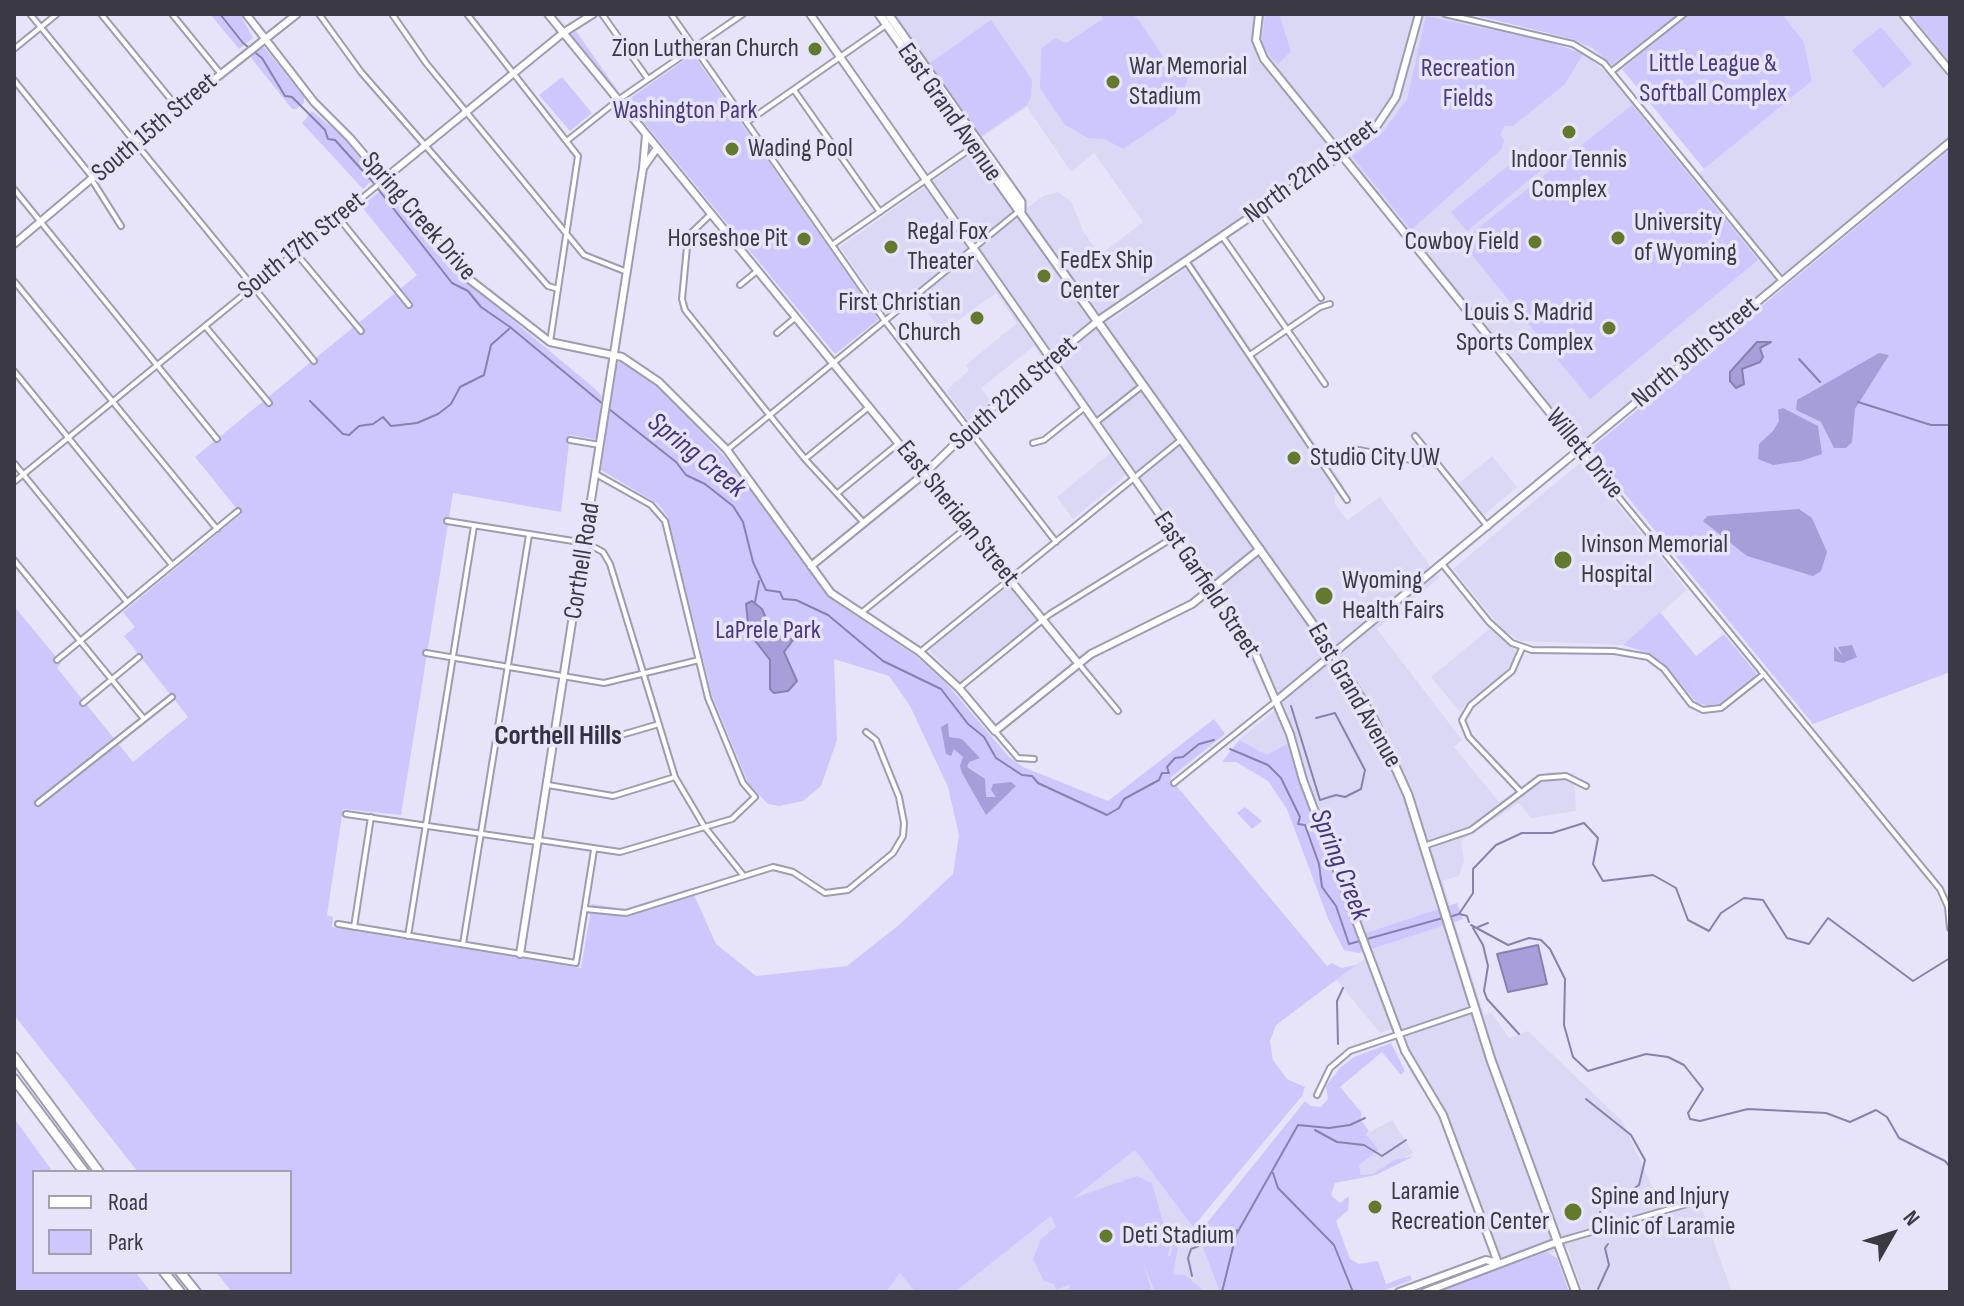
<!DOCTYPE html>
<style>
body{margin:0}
#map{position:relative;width:1964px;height:1306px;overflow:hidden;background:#e7e4fa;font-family:"Sofia Sans Condensed",sans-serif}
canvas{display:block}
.frame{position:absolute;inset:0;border:16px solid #3b3a43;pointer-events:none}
.legend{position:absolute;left:32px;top:1170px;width:260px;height:104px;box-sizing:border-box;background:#e7e4fa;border:2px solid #a2a0b1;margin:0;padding:10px 14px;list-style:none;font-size:24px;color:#3b3a43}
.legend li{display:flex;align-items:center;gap:16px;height:40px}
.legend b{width:40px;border:2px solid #a2a0b1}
.north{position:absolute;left:1852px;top:1194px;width:80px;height:80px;-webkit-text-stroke:6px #e7e4fa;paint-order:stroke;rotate:51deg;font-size:22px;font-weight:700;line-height:32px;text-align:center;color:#3b3a43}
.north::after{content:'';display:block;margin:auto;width:28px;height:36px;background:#3b3a43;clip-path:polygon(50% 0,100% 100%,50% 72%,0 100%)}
</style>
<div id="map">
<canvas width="1964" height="1306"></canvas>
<div class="frame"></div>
<ul class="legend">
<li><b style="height:10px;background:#fff"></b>Road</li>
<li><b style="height:22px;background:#cec7fd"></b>Park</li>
</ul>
<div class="north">N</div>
</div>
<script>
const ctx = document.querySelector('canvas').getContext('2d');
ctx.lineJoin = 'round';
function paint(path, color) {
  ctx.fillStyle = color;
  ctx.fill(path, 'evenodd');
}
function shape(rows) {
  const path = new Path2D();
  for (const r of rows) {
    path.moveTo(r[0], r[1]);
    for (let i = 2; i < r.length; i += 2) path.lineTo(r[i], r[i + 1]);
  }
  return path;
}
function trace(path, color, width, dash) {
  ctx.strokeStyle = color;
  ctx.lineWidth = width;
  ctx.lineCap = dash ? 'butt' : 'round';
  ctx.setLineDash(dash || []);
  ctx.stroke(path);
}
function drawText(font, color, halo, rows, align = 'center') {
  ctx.font = font + ' "Sofia Sans Condensed",sans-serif';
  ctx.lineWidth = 7;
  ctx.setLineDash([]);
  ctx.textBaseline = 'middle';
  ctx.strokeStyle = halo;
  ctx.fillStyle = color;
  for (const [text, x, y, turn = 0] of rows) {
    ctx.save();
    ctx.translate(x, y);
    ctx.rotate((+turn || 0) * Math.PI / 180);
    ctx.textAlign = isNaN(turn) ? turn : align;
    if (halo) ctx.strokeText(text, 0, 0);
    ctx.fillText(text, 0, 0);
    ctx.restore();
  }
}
paint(shape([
 [894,14,1443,14,1582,52,1611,76,1693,178,1812,81,1804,42,1782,14,1896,14,1950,79,1950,136,1580,450,1341,155,1105,316,1110,321,1193,263,1345,487,1335,495,1335,504,1347,520,1380,497,1439,578,1377,629,1462,740,1454,747,1499,802,1548,772,1574,773,1576,811,1531,818,1519,803,1461,841,1464,861,1459,876,1443,881,1454,920,1484,1015,1492,1013,1509,1038,1528,1031,1622,1121,1661,1205,1697,1195,1732,1292,1583,1292,1567,1247,1497,1271,1439,1115,1410,1072,1392,1029,1380,1033,1335,978,1365,959,1287,745,1267,755,1239,740,1275,710,1242,642,1126,475,1073,519,1057,497,1110,453,1034,346,981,388,991,402,970,422,946,391,969,370,966,365,1017,323,996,293,942,332,918,299,891,321,840,247,972,153,1016,216,1043,196,1058,192,1071,201,1083,231,1100,255,1143,222,1094,153,1071,172,1027,107,981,138],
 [1492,456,1517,487,1484,515,1458,484],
 [1582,461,1687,590,1623,645,1521,641,1503,630,1453,569],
 [1010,585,1038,620,961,683,929,650],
 [1489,629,1515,649,1515,658,1504,673,1459,711,1431,677],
 [1392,1120,1413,1153,1373,1174,1361,1175,1359,1165,1379,1150,1366,1134],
 [1135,1150,1200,1236,1220,1292,955,1292],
 [900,1273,915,1292,886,1292]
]), '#dbd8f5');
paint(shape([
 [210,14,240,14,253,38,239,49],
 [1100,14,1131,14,1138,19,1175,75,1182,71,1188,79,1175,114,1123,149,1105,139,1088,138,1065,125,1040,88,1041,49,1055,38,1066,43,1103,19],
 [1265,14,1279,14,1291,51,1278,64,1269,56,1262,42],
 [1470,14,1678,14,1612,65,1592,48,1572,39],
 [1690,14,1782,14,1804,42,1812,81,1704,169,1622,69],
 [1910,14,1950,14,1950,63],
 [1426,16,1553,43,1583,54,1565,84,1513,126,1505,126,1500,135,1504,140,1502,149,1411,230,1352,156,1382,133,1407,99],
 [991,20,1032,80,1031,98,1027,105,981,136,930,63],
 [1881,27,1912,64,1883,88,1852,50],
 [576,31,620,94,616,95,569,36],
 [261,48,265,48,304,97,304,103,296,109,292,109,252,59,251,55],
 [693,54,877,316,878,320,835,354,626,101],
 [562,77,592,113,570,131,539,95],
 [1632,105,1758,260,1590,399,1461,242],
 [312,111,340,134,376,176,363,189,302,123],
 [1950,149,1950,672,1813,724,1589,450],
 [1526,151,1541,170,1467,231,1451,212],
 [384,188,462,278,593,387,602,396,600,408,609,413,616,364,623,360,668,395,740,474,824,590,843,607,916,656,946,683,1009,757,1023,767,1108,801,1214,719,1225,734,1170,778,1327,966,1332,963,1342,968,1356,965,1276,1025,1270,1041,1273,1060,1287,1079,1305,1087,1302,1096,1193,1227,1135,1150,1074,1198,1137,1176,1152,1183,1170,1247,1167,1257,1171,1255,1173,1241,1166,1225,1179,1223,1181,1231,1173,1274,1185,1275,1205,1292,1155,1292,1143,1262,1152,1292,1067,1292,1071,1284,1056,1290,1054,1284,1044,1281,1033,1259,1041,1239,1056,1227,1051,1216,955,1292,915,1292,900,1273,886,1292,232,1292,216,1272,290,1272,290,1172,138,1172,14,1015,14,606,61,663,57,668,133,762,188,717,124,636,135,627,123,612,241,514,195,457,417,275,361,206],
 [570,435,605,441,601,470,658,504,668,517,712,696,749,785,768,804,779,806,803,801,821,786,837,740,834,659,889,676,910,706,948,787,959,835,953,874,900,924,847,966,756,976,716,944,691,888,624,909,592,904,581,968,332,927,333,917,327,915,343,809,401,815,453,493,561,512],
 [1660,612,1696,656,1724,634,1757,674,1721,703,1711,706,1697,703,1662,662,1648,653,1623,645],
 [1239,740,1267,755,1287,744,1357,936,1457,903,1463,919,1359,953,1344,950,1329,921,1287,809,1268,781,1236,762,1222,762],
 [1245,807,1262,821,1252,829,1237,813],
 [1391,1043,1405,1071,1401,1075,1382,1052,1340,1087,1362,1113,1360,1119,1369,1131,1366,1134,1379,1150,1359,1165,1361,1175,1373,1174,1394,1160,1414,1156,1376,1175,1335,1183,1331,1195,1340,1203,1349,1196,1348,1210,1336,1221,1350,1259,1359,1264,1378,1261,1386,1284,1410,1275,1412,1280,1380,1292,1220,1292,1198,1234,1305,1101,1311,1106,1321,1107,1328,1099,1326,1086,1341,1067,1354,1057],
 [14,1118,53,1172,34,1172,34,1272,135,1272,151,1292,14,1292],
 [1547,1252,1557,1258,1569,1292,1433,1292]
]), '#cec7fd');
paint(shape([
 [1879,353,1889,355,1855,409,1852,442,1846,448,1834,448,1821,422,1796,410,1797,400],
 [1783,408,1818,426,1822,454,1801,461,1773,465,1758,459,1759,444,1773,431,1779,421,1778,410],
 [1799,509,1812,518,1827,552,1821,571,1813,576,1747,556,1703,521,1707,516],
 [1852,645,1857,657,1843,663,1834,661,1834,646,1843,656,1838,647],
 [948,723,949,737,962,739,980,758,969,762,967,767,985,779,986,797,996,797,991,790,993,784,1011,782,1016,786,986,815,962,773,960,766,963,757,954,749,951,756,946,754,941,727]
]), '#a69ed9');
const water = shape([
 [1757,342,1771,342,1760,348,1763,357,1760,362,1742,369,1744,384,1736,388,1730,381,1730,372,1757,342],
 [752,601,762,609,772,633,793,640,784,652,797,681,788,691,774,693,770,689,770,660,750,634,748,623,746,604,752,601],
 [1538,945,1547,984,1508,992,1497,954,1538,945]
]);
paint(water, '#a89fda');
trace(water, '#8781ad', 2);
trace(shape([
 [220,14,243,43,262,58,285,96,292,97,325,130,328,139,335,140,371,180,452,283,468,291,481,307,510,327,604,405],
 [1799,359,1820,382],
 [310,401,343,434,349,435,359,426,373,424,383,417,391,426,417,423,438,414,451,404,460,387,484,375,491,345,509,329],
 [1858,402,1931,425,1950,425],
 [609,409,676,462,686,475,705,484,733,506,743,522,753,562,766,590,780,592,783,599,796,600,828,615,883,661,941,689,968,724,984,737,996,758,1022,775,1032,776,1038,783,1107,815,1119,808,1124,799,1159,780,1162,773,1169,773,1167,767,1175,758,1183,757,1199,744,1214,740],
 [755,602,759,581],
 [1291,706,1320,800,1336,795,1345,797,1361,789,1365,770,1335,713,1316,718],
 [1230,749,1268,765,1281,778,1300,817,1298,824,1305,825,1319,864,1322,887,1336,906,1349,944,1443,918],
 [1460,914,1467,916,1469,922],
 [1449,917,1459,914,1473,893,1473,869,1496,845,1522,833,1552,833,1584,823,1598,838,1593,864,1603,881,1653,875,1676,888,1688,920,1709,931,1721,913,1744,898,1763,900,1787,938,1809,944,1828,918,1913,981,1950,958],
 [1471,925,1508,945,1529,938,1541,940,1550,949,1565,979,1564,1025,1573,1057,1588,1071,1646,1054,1668,1057,1684,1065,1703,1089,1688,1113,1690,1119,1700,1121,1748,1109,1826,1113,1850,1122,1876,1110,1887,1117,1899,1138,1945,1161,1950,1167],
 [1478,927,1488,923],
 [1473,928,1483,945,1488,966,1484,991,1487,999,1519,1034],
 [1338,1044,1337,1001,1343,988],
 [1586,1099,1631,1135,1645,1160,1639,1185,1600,1212],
 [1315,1130,1337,1142,1364,1145,1382,1156,1406,1140],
 [1273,1173,1278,1188,1334,1245,1353,1292],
 [1192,1276,1188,1258,1191,1249,1238,1230],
 [1598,1289,1609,1265,1605,1248,1608,1244],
 [1222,1292,1236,1235,1298,1125,1329,1128,1350,1125,1365,1118]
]), '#8781ad', 2);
const street = shape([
 [30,14,314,361],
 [101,14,177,107],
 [172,14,220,73],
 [319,14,361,72,548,286,558,289],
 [392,14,426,63,584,255,627,272],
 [467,14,578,156,550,342],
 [602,14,648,79],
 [671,14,885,321,1056,542],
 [1445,14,1573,44,1604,63,1782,281],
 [14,49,57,14],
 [1612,71,1684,14],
 [14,80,93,178],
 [794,90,880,212],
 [747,122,886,25],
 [568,140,618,100,743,14],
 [92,180,121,226],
 [14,189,217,439],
 [1260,211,1321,298],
 [711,214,688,236,682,299,685,310,805,459,864,523],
 [338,217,409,305],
 [1222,236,1325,384],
 [832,245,973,147],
 [295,252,361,331],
 [1186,261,1347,500],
 [14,281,217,529],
 [740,285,757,271],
 [205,326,269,403],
 [777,333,796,317],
 [1250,355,1320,307,1330,304],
 [14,371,172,565],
 [1095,423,1143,385],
 [1415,436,1488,527],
 [570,440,600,445],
 [1033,443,1044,440,1084,408],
 [727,450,1019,211],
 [1580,450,1940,889,1948,907,1950,928],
 [805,459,869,407],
 [14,463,127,602],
 [1325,465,1353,449,1438,465],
 [14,482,384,180],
 [839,492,899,443],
 [447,521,586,543,603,552,610,564,675,777,704,826,743,875],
 [14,560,144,719],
 [1443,565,1489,622,1512,643,1532,650,1614,651,1648,657,1664,669,1691,704,1703,710,1721,708,1764,674],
 [861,613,967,527],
 [920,652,1182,439],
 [426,653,604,683,699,660],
 [57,660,238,511],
 [1079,664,1118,711],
 [959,688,1050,614,1174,537],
 [83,703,139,657],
 [557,731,611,738,659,724],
 [995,731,1018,758,1034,759],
 [1174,783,1276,701],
 [548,785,613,796,675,777],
 [1521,792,1469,737,1462,720,1471,705,1512,671,1522,648],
 [38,803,172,697],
 [346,814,537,842],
 [539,840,620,852,732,819,755,797,743,783,708,698,665,521,651,505,596,474],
 [1424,846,1471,830,1540,778,1566,776,1586,786],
 [585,909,626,913,773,867,793,872,825,893,848,890,893,853,903,836,904,823,899,797,876,740,866,732],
 [338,924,576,963,594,850],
 [354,927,371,817],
 [408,936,474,526],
 [463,944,529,535],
 [1317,1095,1330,1068,1350,1051,1474,1009],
 [1557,1242,1704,1199]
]);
const secondary = shape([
 [246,14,314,102,350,138,469,279,550,342,622,357,659,382,727,450,831,593,920,652,959,688,995,731,1091,654,1192,604,1260,549],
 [548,14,1078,663],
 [810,14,1253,648,1290,734,1303,780,1405,1051,1443,1115,1498,1263],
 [1259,14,1256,40,1264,59,1580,450],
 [1903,14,1950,71],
 [643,168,646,135],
 [384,179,563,33,593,14],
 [14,244,135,142,297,14],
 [811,566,924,474,992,408,1099,320,1341,155,1376,127,1396,97,1419,14],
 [1276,701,1950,142],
 [520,954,643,168,657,148],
 [1399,1292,1486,1260,1498,1263],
 [1425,1292,1557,1242]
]);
const primary = shape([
 [879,14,1334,654,1374,720,1408,795,1491,1060,1576,1292],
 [888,14,1021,202,1021,210]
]);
const highway = shape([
 [14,1057,99,1172],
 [14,1079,84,1172],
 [164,1272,180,1292],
 [180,1272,196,1292]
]);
trace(street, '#9e9cb0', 8);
trace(secondary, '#9e9cb0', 10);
trace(primary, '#9e9cb0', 11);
trace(highway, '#9e9cb0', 12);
trace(street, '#fff', 4);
trace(secondary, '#fff', 6);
trace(primary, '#fff', 7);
trace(highway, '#fff', 8);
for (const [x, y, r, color] of [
 [815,49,8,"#637a2d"],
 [1113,82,8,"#637a2d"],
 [1569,132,8,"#637a2d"],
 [732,149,8,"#637a2d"],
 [1618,238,8,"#637a2d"],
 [804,239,8,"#637a2d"],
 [1535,242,8,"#637a2d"],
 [891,247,8,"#637a2d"],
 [1044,276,8,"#637a2d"],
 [977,318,8,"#637a2d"],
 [1609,328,8,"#637a2d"],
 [1294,458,8,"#637a2d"],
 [1563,560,10,"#637a2d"],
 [1324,596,10,"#637a2d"],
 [1375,1207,8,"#637a2d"],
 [1573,1212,10,"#637a2d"],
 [1106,1236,8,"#637a2d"]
]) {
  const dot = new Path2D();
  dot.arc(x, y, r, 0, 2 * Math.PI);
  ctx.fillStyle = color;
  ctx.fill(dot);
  trace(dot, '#e7e4fa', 3);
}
drawText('26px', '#3b3a43', '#e7e4fa', [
 ["Zion Lutheran Church",799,49,"right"],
 ["War Memorial",1129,67],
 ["Stadium",1129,97],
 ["Wading Pool",748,149],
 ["Indoor Tennis",1569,160,"center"],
 ["Complex",1569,190,"center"],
 ["University",1634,223],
 ["of Wyoming",1634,253],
 ["Regal Fox",907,232],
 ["Theater",907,262],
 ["Horseshoe Pit",788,239,"right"],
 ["Cowboy Field",1519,242,"right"],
 ["FedEx Ship",1060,261],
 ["Center",1060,291],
 ["First Christian",961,303,"right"],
 ["Church",961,333,"right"],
 ["Louis S. Madrid",1593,313,"right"],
 ["Sports Complex",1593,343,"right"],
 ["Studio City UW",1310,458],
 ["Ivinson Memorial",1581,545],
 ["Hospital",1581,575],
 ["Wyoming",1342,581],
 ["Health Fairs",1342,611],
 ["Laramie",1391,1192],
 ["Recreation Center",1391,1222],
 ["Spine and Injury",1591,1197],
 ["Clinic of Laramie",1591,1227],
 ["Deti Stadium",1122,1236]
], 'left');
drawText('26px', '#4a3a81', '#e7e4fa', [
 ["Little League &",1713,64],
 ["Softball Complex",1713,94],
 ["Recreation",1468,69],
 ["Fields",1468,99],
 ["Washington Park",685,111],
 ["LaPrele Park",768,631]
]);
drawText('26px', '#3b3a43', '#e7e4fa', [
 ["East Grand Avenue",949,113,55],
 ["South 15th Street",155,128,-40],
 ["North 22nd Street",1311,172,-36],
 ["Spring Creek Drive",418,217,49],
 ["South 17th Street",302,246,-39],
 ["North 30th Street",1696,353,-40],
 ["South 22nd Street",1014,394,-41],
 ["Willett Drive",1584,454,51],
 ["East Sheridan Street",957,514,51],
 ["Corthell Road",583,561,-81],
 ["East Garfield Street",1206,585,56],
 ["East Grand Avenue",1354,696,60]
]);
drawText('italic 28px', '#45347b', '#e7e4fa', [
 ["Spring Creek",696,456,39],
 ["Spring Creek",1339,865,68]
]);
drawText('bold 28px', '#333141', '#e7e4fa', [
 ["Corthell Hills",558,737]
]);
</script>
